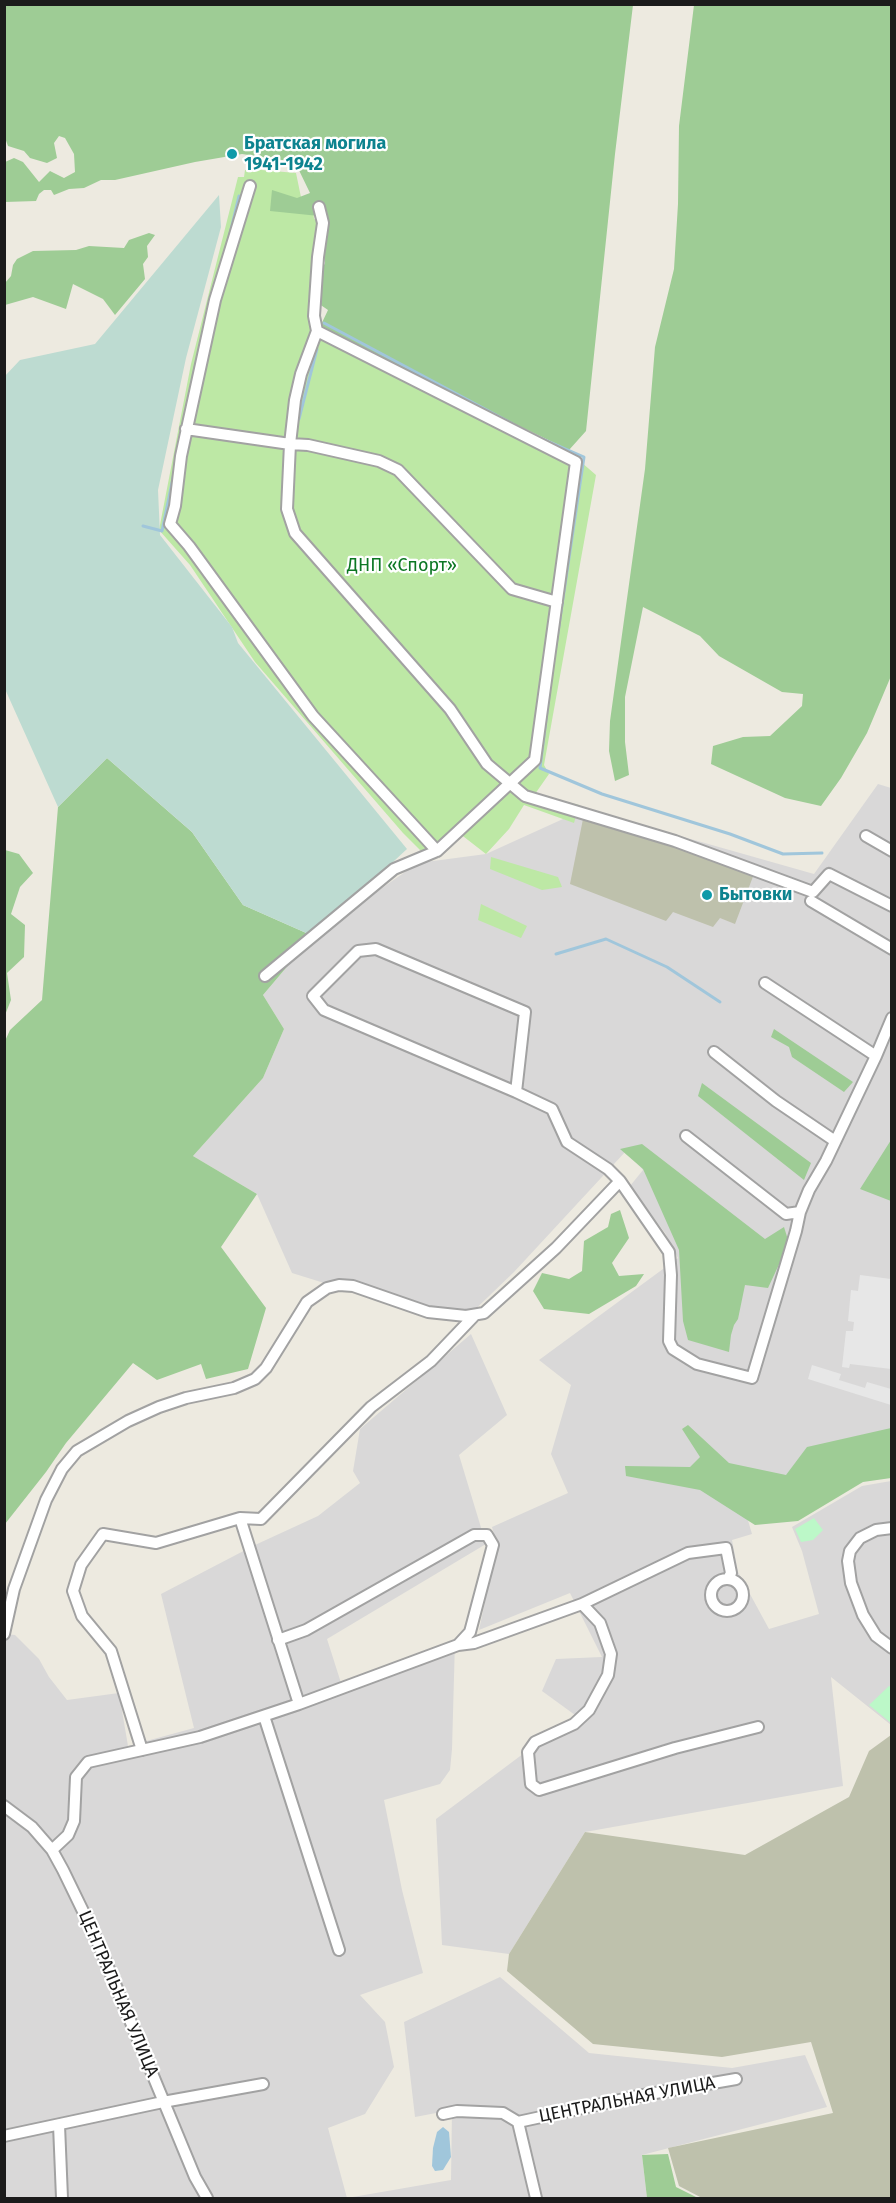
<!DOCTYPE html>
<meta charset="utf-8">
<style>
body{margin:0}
#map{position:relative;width:896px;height:2203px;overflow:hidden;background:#edeae0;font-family:"Fira Sans",sans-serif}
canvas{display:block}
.frame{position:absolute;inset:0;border:6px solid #1b1b1b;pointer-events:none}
</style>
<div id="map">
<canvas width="896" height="2203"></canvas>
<div class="frame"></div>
</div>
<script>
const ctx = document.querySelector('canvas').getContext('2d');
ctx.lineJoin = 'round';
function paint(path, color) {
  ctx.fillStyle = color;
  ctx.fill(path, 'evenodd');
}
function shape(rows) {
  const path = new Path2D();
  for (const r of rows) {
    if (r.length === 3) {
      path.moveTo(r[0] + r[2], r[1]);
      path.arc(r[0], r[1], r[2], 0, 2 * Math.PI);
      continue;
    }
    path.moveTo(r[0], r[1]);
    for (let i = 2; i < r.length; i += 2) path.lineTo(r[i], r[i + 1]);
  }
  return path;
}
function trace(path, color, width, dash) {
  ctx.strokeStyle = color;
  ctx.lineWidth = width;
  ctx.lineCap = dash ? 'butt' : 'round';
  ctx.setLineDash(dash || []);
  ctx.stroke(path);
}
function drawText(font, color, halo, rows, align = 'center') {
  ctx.font = font + ' "Fira Sans",sans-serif';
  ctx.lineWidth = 4.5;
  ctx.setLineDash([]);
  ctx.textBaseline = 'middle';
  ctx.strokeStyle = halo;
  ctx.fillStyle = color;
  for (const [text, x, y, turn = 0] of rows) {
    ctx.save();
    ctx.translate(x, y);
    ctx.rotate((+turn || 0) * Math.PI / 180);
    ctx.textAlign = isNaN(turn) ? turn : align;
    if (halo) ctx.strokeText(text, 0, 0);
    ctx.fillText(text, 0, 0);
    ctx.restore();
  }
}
paint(shape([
 [878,784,891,788,891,1431,789,1480,733,1470,752,1534,732,1540,738,1572,769,1629,819,1614,802,1551,792,1527,862,1486,891,1481,891,1725,831,1677,843,1786,585,1832,509,1954,442,1945,436,1819,575,1715,542,1691,556,1659,602,1657,570,1593,479,1630,497,1545,492,1527,568,1493,551,1454,571,1385,539,1360,678,1258,665,1233,630,1186,643,1170,626,1151,514,1272,462,1322,411,1310,292,1273,257,1194,193,1156,263,1078,284,1029,263,995,313,936,418,863,486,854,585,809,814,874],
 [471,1334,507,1415,459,1455,486,1544,327,1639,342,1686,455,1641,452,1749,450,1770,440,1784,384,1800,402,1890,423,1973,360,1995,385,2022,394,2067,365,2114,328,2128,347,2198,451,2180,452,2110,415,2117,404,2022,500,1977,589,2053,732,2068,805,2055,827,2107,642,2155,647,2198,5,2198,5,1634,15,1635,39,1659,49,1677,67,1700,119,1693,128,1746,194,1728,161,1594,255,1545,318,1516,360,1483,353,1471,360,1429]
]), '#d9d8d8');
paint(shape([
 [585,809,757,866,735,924,720,918,713,927,673,912,666,921,570,884],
 [891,1735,891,2198,702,2198,679,2186,668,2148,833,2113,811,2042,722,2057,593,2044,507,1971,509,1954,585,1832,745,1855,849,1797,869,1751]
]), '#bec1ac');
paint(shape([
 [250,169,296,173,302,202,313,209,314,219,321,221,315,334,566,449,596,475,544,765,549,774,535,794,579,805,574,823,524,805,509,829,486,854,459,833,417,855,421,851,403,833,255,662,190,565,159,530,191,364,238,177,244,177,245,170],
 [491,857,558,877,562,887,542,890,490,869],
 [481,904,527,926,521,938,478,920]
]), '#bde8a5');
paint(shape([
 [4,5,633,5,615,154,586,431,569,450,319,329,328,310,309,297,325,263,319,216,270,211,272,190,297,198,310,193,295,162,242,154,195,162,115,180,101,180,84,188,69,189,54,195,51,190,44,190,39,194,36,201,5,202,5,162,14,158,23,162,39,182,50,171,64,178,75,172,74,154,65,138,59,136,54,143,57,158,47,163,30,158,24,151,8,146,5,138],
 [694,5,891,5,891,676,867,733,841,778,821,806,785,798,711,764,713,746,743,737,770,736,802,706,803,694,782,692,719,656,700,636,643,607,625,697,625,742,629,775,615,781,609,751,610,721,645,469,655,347,674,269,678,204,679,126],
 [149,233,155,235,147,246,148,257,143,264,145,279,115,315,103,299,73,284,66,309,33,297,5,305,5,283,11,276,13,265,17,259,33,251,76,250,89,246,124,248,129,240],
 [107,758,192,832,243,905,313,936,263,995,284,1029,263,1078,193,1156,257,1194,221,1247,266,1308,248,1369,206,1379,201,1364,157,1380,133,1363,66,1443,46,1472,5,1524,5,1041,10,1030,42,1000,58,807],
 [5,850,19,854,33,873,20,887,11,914,25,925,24,957,7,973,11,1000,5,1015],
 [774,1029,853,1082,844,1092,792,1057,789,1047,771,1037],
 [702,1083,811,1163,804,1180,698,1096],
 [891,1140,892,1201,891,1201,860,1189],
 [642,1144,765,1239,784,1227,789,1243,768,1288,745,1285,738,1319,734,1325,731,1335,729,1352,688,1340,683,1321,679,1250,643,1169,620,1149],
 [620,1210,629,1238,612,1263,619,1276,644,1274,636,1286,589,1314,544,1309,533,1291,542,1273,569,1279,582,1271,584,1241,608,1227,611,1214],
 [688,1425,729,1463,786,1475,807,1447,891,1428,891,1478,863,1482,798,1521,755,1525,700,1490,626,1476,625,1466,690,1467,700,1457,682,1429],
 [668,2154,676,2187,698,2198,647,2198,642,2155]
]), '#9ecc95');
paint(shape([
 [219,195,221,227,186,358,158,490,160,535,232,627,238,643,407,849,313,936,243,905,192,832,107,758,58,807,5,689,4,377,20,360,95,344]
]), '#bddbd1');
paint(shape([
 [814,1518,823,1530,813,1540,801,1542,795,1529],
 [889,1686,891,1687,891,1723,869,1705]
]), '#bcf8c8');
paint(shape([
 [860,1275,891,1279,891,1369,850,1364,849,1368,842,1367,846,1331,853,1331,854,1322,848,1321,851,1290,858,1291],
 [812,1365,841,1374,839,1380,865,1388,867,1382,891,1389,891,1405,808,1379]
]), '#e7e7e7');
paint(shape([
 [443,2127,449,2132,451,2157,443,2170,435,2171,432,2166,433,2148,437,2132]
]), '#a0c6db');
trace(shape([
 [228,242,239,196],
 [324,323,513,424],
 [192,381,198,355],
 [299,419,317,349],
 [529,433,584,457,555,652],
 [143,526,162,531,174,473],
 [550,686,540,768,602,794,730,834,783,854,822,853],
 [556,954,606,939,667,967,720,1002]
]), '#a0c6db', 3);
const minor = shape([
 [250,186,215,300,181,456,175,506,170,524,189,546,313,716,437,851],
 [319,207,323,223,318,257,314,316,317,331,301,374,295,400,290,444,287,509,295,533,450,709,487,764,525,796,675,841,813,892,829,874,892,906],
 [186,429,290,444,308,445,379,461,398,470,512,589,557,602],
 [866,836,892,851],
 [811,901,892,949],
 [265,976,394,869,437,851,535,760,576,462,317,331],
 [765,983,876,1056],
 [714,1052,776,1101,835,1141],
 [516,1092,525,1012,376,949,358,951,313,996,324,1010,516,1092,552,1109,567,1142,608,1169,620,1181],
 [686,1136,786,1214,800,1212],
 [240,1518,299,1704],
 [892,1528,876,1530,860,1538,850,1551,848,1561,851,1583,863,1615,876,1636,892,1648],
 [727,1595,16],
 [582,1604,688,1553,726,1548,731,1573,728,1579],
 [4,1634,14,1589,46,1500,62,1469,77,1451,128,1421,159,1407,186,1398,234,1388,255,1379,266,1368,307,1302,327,1288,339,1285,353,1286,428,1312,466,1316,484,1313,556,1248,620,1181,669,1252,671,1275,669,1341,673,1349,697,1364,752,1378,796,1231,800,1212,809,1190,826,1161,876,1056,892,1018],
 [278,1640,306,1630,474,1535,487,1535,493,1545,470,1632,458,1645],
 [264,1716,339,1950],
 [142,1750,111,1651,82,1616,73,1591,81,1565,103,1534,156,1543,240,1518,261,1519,371,1407,431,1361,474,1316],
 [4,1806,32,1827,52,1850,63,1870,96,1938,195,2177,207,2198],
 [52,1850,68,1835,74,1821,76,1777,88,1762,200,1737,299,1704,458,1645,474,1643,582,1604,600,1623,611,1654,608,1675,589,1710,574,1724,535,1742,528,1752,531,1784,539,1790,675,1748,758,1727],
 [443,2114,457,2111,503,2113,518,2122,638,2096,736,2079],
 [518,2122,536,2198],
 [59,2125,62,2198],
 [4,2136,163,2102,263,2084]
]);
trace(minor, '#a2a2a2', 14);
trace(minor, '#fff', 10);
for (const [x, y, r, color] of [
 [232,154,6,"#0f9aa8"],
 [707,895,6,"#0f9aa8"]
]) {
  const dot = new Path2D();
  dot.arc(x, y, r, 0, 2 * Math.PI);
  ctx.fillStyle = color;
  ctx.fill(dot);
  trace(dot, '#fff', 2);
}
drawText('bold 18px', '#0d838f', '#fff', [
 ["Братская могила",244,144],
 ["1941-1942",244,165],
 ["Бытовки",719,895]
], 'left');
drawText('18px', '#0c7723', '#fff', [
 ["ДНП «Спорт»",402,566]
]);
drawText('18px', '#1b1b1b', '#fff', [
 ["ЦЕНТРАЛЬНАЯ УЛИЦА",118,1994,67],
 ["ЦЕНТРАЛЬНАЯ УЛИЦА",627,2100,-11]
]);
</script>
